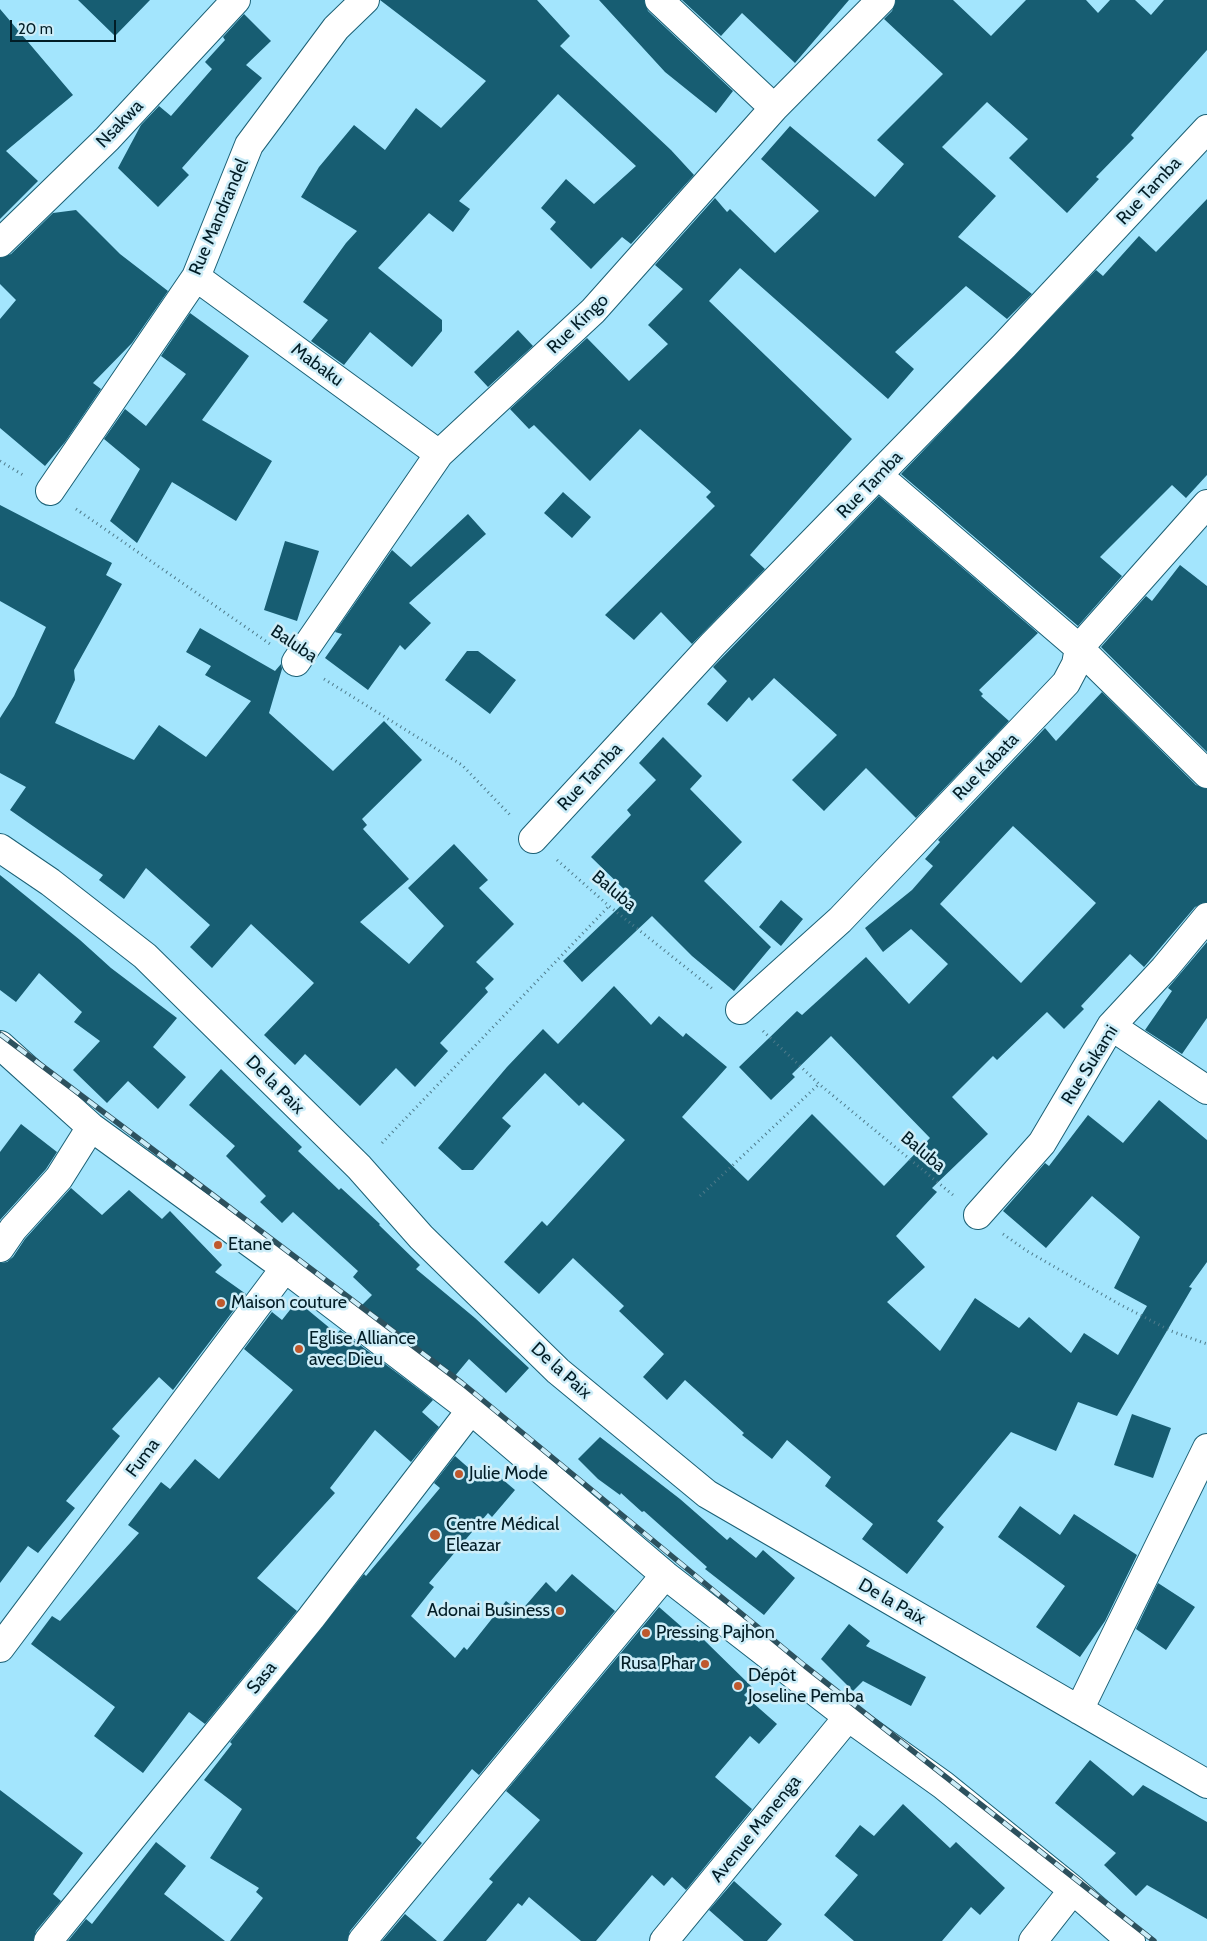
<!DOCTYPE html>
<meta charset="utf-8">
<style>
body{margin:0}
#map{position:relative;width:1207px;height:1941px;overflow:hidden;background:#a3e5fd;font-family:Cabin,sans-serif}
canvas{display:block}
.scale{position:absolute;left:10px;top:20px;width:106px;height:22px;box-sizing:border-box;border:2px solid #021d26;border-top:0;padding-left:6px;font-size:15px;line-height:18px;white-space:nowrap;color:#021d26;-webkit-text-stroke:4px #cdedf8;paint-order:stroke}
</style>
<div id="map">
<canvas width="1207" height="1941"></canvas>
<div class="scale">20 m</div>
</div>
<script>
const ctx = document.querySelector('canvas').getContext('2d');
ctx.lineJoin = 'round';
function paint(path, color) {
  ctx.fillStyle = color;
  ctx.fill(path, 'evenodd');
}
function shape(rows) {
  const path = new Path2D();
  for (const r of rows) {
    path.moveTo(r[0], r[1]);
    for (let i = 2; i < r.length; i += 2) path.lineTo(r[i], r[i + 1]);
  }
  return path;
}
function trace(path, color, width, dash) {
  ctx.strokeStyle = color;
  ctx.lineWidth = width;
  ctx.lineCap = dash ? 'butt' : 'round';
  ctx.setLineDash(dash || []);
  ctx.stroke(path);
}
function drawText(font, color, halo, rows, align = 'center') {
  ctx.font = font + ' Cabin,sans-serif';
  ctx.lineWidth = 5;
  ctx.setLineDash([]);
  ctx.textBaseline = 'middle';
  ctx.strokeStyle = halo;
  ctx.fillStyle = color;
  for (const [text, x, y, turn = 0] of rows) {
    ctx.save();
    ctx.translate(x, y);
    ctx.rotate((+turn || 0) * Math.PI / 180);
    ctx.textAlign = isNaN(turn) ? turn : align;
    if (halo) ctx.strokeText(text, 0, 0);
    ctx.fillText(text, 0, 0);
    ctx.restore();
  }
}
paint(shape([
 [78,0,150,0,115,36],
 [380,0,537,0,570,36,560,46,671,150,694,175,631,244,622,237,591,269,550,229,556,222,541,208,566,179,594,204,636,166,558,94,459,201,470,209,453,232,429,213,378,268,442,320,442,331,412,367,370,332,344,365,311,341,328,320,303,302,346,243,357,231,301,197,319,167,354,125,385,150,416,108,441,128,486,81],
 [599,0,644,0,648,11,733,91,716,113,665,72],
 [682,0,849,0,795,63,742,13,721,36],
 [896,0,953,0,991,36,1026,0,1086,0,1098,13,1110,0,1135,0,1151,15,1164,0,1207,0,1207,50,1131,135,1134,138,1096,177,1099,179,1067,213,1009,158,1028,139,987,102,942,147,996,196,958,237,1032,294,1007,319,966,286,895,352,914,369,888,399,740,268,709,301,852,439,750,555,765,569,692,644,661,612,634,640,605,615,715,506,706,497,711,492,640,429,590,481,534,425,529,429,510,409,587,338,629,381,668,344,648,325,683,289,655,265,715,198,727,212,730,209,775,253,819,211,761,159,790,126,875,197,904,164,877,140,943,74,884,19,892,11],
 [0,9,73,95,6,151,38,181,0,219],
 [244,14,271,41,246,65,262,78,182,168,189,175,158,207,118,168,141,125,159,106,171,116,212,69,205,62,225,40,223,37],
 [1207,199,1207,475,1186,498,1172,485,1100,557,1122,576,1078,626,901,474,1096,270,1103,276,1139,236,1156,252],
 [76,210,120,254,168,291,132,343,93,383,101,389,65,442,45,466,0,428,0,319,16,300,0,284,0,258,11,254,53,213],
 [190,313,249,356,202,420,272,461,236,521,172,482,137,543,110,521,140,469,104,439,125,409,146,426,186,374,161,356],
 [518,330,533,346,488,387,474,372],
 [563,492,591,517,572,538,544,513],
 [879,496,1038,633,979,690,983,694,981,696,1009,721,916,818,866,768,824,811,792,780,837,735,774,678,752,701,749,697,727,722,707,704,727,681,713,667],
 [0,505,112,563,106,575,122,584,74,670,75,680,55,723,134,760,159,725,206,757,251,701,205,675,211,666,186,652,200,628,275,671,281,664,282,669,269,713,333,771,384,721,422,760,362,819,367,825,363,829,409,879,360,922,409,964,444,926,408,888,454,844,488,880,479,888,514,924,476,962,494,979,485,988,488,992,440,1043,448,1051,415,1087,396,1068,360,1106,305,1054,295,1065,264,1035,314,983,251,924,212,968,190,947,210,925,146,868,124,899,99,880,103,875,10,810,26,787,0,773,0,718,14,696,46,627,0,601],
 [468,514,486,534,409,603,431,623,405,650,400,645,368,690,325,658,342,634,335,632,392,550,411,567],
 [285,541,319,551,297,621,264,610],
 [1180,565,1207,586,1207,752,1101,647,1146,596,1152,601],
 [467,651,478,651,516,680,490,714,445,680],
 [1102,692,1196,785,1207,789,1207,902,1195,907,1144,967,1130,954,1081,1006,1084,1009,1064,1029,1047,1012,997,1060,993,1056,952,1097,988,1134,932,1188,937,1192,896,1236,925,1267,887,1302,940,1351,975,1298,1019,1328,1029,1317,1071,1353,1084,1333,1118,1355,1147,1306,1114,1288,1140,1237,1092,1196,1046,1248,1003,1211,1045,1163,1049,1166,1088,1115,1123,1143,1159,1100,1207,1140,1207,1262,1189,1287,1192,1288,1117,1416,1078,1402,1056,1451,1011,1432,937,1521,944,1527,907,1574,862,1539,873,1524,825,1486,831,1477,787,1440,772,1459,742,1435,744,1433,685,1380,667,1400,643,1377,664,1354,619,1311,624,1306,573,1258,539,1294,504,1262,542,1221,547,1226,625,1140,583,1102,579,1106,545,1073,502,1118,511,1126,473,1170,462,1170,438,1148,507,1067,543,1029,558,1044,614,986,651,1025,659,1016,683,1037,686,1033,727,1067,682,1117,748,1181,812,1114,884,1186,930,1138,831,1036,792,1074,795,1077,771,1100,739,1067,797,1011,802,1015,866,957,909,1004,948,964,911,929,883,952,865,928,912,890,933,866,925,859,940,842,938,840,1045,728,1056,741],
 [1013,826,1096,903,1021,983,940,904],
 [663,737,702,776,690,789,742,842,704,881,771,947,734,991,692,956,652,916,582,982,563,961,631,896,591,857,631,815,627,810,656,780,639,763],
 [0,875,80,940,111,968,177,1018,153,1047,186,1077,158,1109,128,1081,107,1103,73,1070,100,1041,74,1022,82,1012,39,973,16,1002,0,990],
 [781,900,803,919,781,946,759,927],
 [1207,942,1207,1018,1182,1054,1145,1030,1172,991,1168,988],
 [221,1069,302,1147,298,1151,339,1190,341,1188,380,1224,379,1225,420,1265,416,1269,475,1318,529,1368,506,1393,469,1359,454,1377,361,1306,372,1295,353,1277,358,1271,293,1212,282,1223,260,1202,266,1196,226,1156,235,1146,189,1105],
 [21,1124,57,1152,46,1169,0,1220,0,1152],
 [71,1188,102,1215,129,1190,162,1219,170,1211,222,1265,215,1272,246,1294,173,1390,159,1377,112,1429,120,1436,66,1501,75,1508,38,1553,28,1546,0,1583,0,1263,7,1262,13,1257,25,1239],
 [297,1301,337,1334,340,1330,433,1400,422,1412,439,1427,411,1462,375,1430,330,1488,335,1493,257,1578,297,1611,205,1724,189,1712,143,1773,94,1736,115,1707,31,1644,52,1616,60,1621,139,1533,128,1525,161,1482,170,1489,195,1459,219,1479,293,1390,244,1349,272,1312,282,1320],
 [1132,1414,1171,1428,1153,1478,1114,1465],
 [600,1437,680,1499,727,1540,730,1537,756,1558,763,1550,795,1578,764,1615,705,1569,707,1567,644,1511,642,1512,621,1493,620,1495,598,1479,578,1459],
 [455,1456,479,1477,488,1467,515,1490,492,1517,488,1513,429,1583,434,1587,411,1616,455,1658,464,1647,467,1650,506,1601,520,1612,546,1582,556,1592,572,1574,615,1611,479,1775,472,1769,416,1838,422,1843,350,1931,347,1941,230,1941,263,1898,256,1892,259,1888,210,1858,242,1809,204,1780,232,1744,230,1742,364,1574,366,1576,440,1488,434,1483],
 [1020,1506,1060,1535,1074,1514,1137,1555,1105,1621,1080,1657,1036,1627,1065,1586,998,1537],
 [1158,1583,1195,1607,1166,1650,1136,1629],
 [659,1607,699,1642,702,1638,752,1687,744,1695,777,1724,759,1744,750,1736,715,1777,752,1809,686,1890,672,1877,664,1886,652,1875,596,1941,581,1941,529,1897,522,1906,518,1903,486,1941,443,1941,493,1882,489,1879,540,1820,506,1791],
 [849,1624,870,1641,866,1646,926,1677,911,1706,863,1681,853,1691,821,1659],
 [1090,1760,1133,1796,1143,1785,1207,1822,1207,1919,1147,1885,1136,1896,1104,1865,1116,1853,1055,1803],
 [0,1790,83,1853,53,1894,61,1901,36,1931,33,1941,0,1941],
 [903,1804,950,1848,956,1842,1005,1888,980,1915,971,1907,942,1941,854,1941,824,1915,858,1875,835,1856,860,1825,874,1836],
 [156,1842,186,1866,164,1894,225,1941,68,1941,86,1919,92,1924],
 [734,1881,782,1924,767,1941,744,1941,709,1910],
 [405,1914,437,1941,382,1941]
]), '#175d72');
const minor = shape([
 [659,0,774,108],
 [0,243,107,139,236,0],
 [196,277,439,454],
 [879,476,1079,648,1207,774],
 [50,491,196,277,249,145,336,28,365,0],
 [296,662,439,454,593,311,774,108,881,0],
 [533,839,713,644,1004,346,1207,129],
 [0,848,50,882,145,956,359,1167,421,1237,558,1371,707,1494,1207,1784],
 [740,1010,840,920,1066,683,1076,664,1079,648,1207,504],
 [1111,1026,1207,1090],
 [0,1045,91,1127,285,1268,471,1410,665,1575,848,1717,943,1785,1073,1890,1131,1941],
 [978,1215,1042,1143,1111,1026,1164,969,1207,917],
 [0,1248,13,1229,59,1178,91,1127],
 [0,1648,285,1268],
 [1079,1710,1207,1448],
 [48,1941,311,1618,471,1410],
 [362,1941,665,1575],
 [664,1941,848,1717],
 [1033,1941,1073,1890]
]);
trace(minor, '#1b6075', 30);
trace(shape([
 [0,461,23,475],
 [76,509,270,644],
 [324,679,462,765,511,816],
 [557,860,609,906,714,990],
 [763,1031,819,1084,953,1195],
 [382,1143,609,906],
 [700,1196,819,1084],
 [1003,1234,1027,1251,1119,1304,1171,1331,1207,1344]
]), '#4e7b8b', 3, [1, 4]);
trace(minor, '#fff', 28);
const rail = shape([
 [0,1034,462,1383,805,1666,1154,1941]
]);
trace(rail, '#2c515e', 5.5);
trace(rail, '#cdedf8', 4, [11]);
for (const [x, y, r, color] of [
 [218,1245,5,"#bf592d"],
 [221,1303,5,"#bf592d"],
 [299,1349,5,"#bf592d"],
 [459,1474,5,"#bf592d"],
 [435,1535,6,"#bf592d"],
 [560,1611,5,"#bf592d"],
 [646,1633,5,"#bf592d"],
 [705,1664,5,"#bf592d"],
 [738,1686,5,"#bf592d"]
]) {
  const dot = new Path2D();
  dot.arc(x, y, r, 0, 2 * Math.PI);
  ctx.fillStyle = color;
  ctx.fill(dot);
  trace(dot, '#cdedf8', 2);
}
drawText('18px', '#021d26', '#cdedf8', [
 ["Nsakwa",120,124,-46],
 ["Rue Tamba",1149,191,-47],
 ["Rue Mandrandel",219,217,-67],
 ["Rue Kingo",578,324,-44],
 ["Mabaku",317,365,36],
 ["Rue Tamba",870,485,-46],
 ["Baluba",294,644,34],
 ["Rue Kabata",986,767,-46],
 ["Rue Tamba",590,777,-47],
 ["Baluba",614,891,40],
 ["Rue Sukami",1090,1065,-58],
 ["De la Paix",275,1085,45],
 ["Baluba",923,1152,40],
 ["De la Paix",561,1371,42],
 ["Fuma",143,1458,-53],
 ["De la Paix",892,1602,30],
 ["Sasa",262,1678,-51],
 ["Avenue Manenga",756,1829,-51]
]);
drawText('18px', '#021d26', '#cdedf8', [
 ["Etane",228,1245],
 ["Maison couture",231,1303],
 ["Eglise Alliance",309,1339],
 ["avec Dieu",309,1360],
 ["Julie Mode",469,1474],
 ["Centre Médical",446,1525],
 ["Eleazar",446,1546],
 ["Adonai Business",550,1611,"right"],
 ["Pressing Pajhon",656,1633],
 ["Rusa Phar",695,1664,"right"],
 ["Dépôt",748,1676],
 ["Joseline Pemba",748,1697]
], 'left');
</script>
